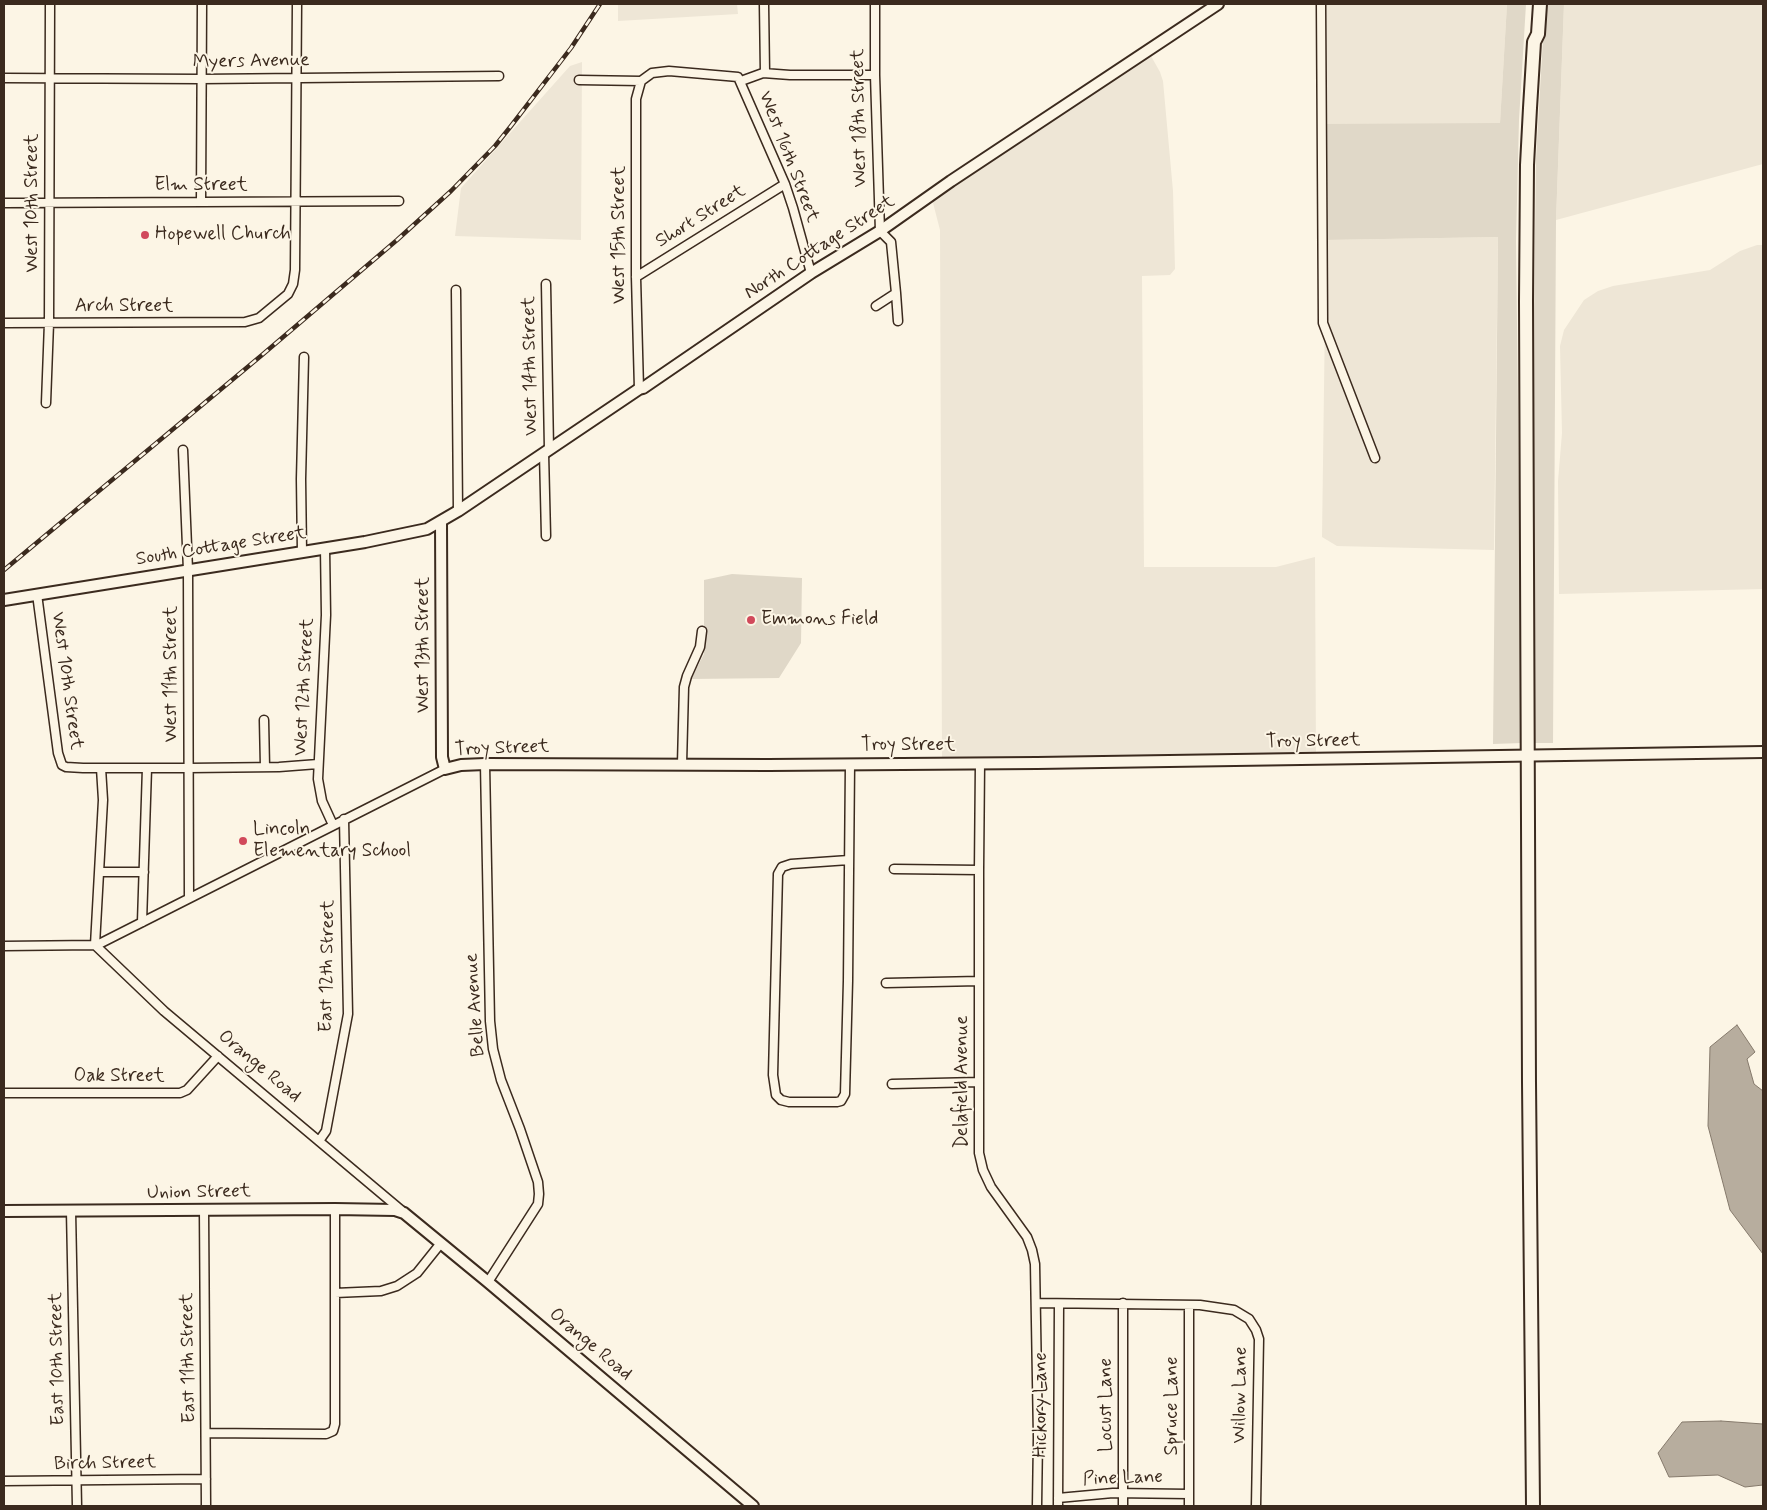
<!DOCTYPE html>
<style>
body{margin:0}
#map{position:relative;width:1767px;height:1510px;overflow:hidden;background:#fcf5e5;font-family:Mynerve,sans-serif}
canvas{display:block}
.frame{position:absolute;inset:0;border:5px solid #3b2a1e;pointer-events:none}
</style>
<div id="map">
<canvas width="1767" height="1510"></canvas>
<div class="frame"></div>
</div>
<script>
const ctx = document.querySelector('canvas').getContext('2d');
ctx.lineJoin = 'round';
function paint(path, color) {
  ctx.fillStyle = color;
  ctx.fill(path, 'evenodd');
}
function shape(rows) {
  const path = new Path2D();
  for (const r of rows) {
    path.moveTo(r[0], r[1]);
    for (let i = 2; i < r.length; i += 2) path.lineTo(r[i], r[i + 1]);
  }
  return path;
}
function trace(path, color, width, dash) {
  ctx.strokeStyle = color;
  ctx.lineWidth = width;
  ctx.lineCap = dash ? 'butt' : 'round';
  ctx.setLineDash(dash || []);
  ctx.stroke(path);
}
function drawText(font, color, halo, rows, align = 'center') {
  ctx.font = font + ' Mynerve,sans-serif';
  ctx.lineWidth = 4;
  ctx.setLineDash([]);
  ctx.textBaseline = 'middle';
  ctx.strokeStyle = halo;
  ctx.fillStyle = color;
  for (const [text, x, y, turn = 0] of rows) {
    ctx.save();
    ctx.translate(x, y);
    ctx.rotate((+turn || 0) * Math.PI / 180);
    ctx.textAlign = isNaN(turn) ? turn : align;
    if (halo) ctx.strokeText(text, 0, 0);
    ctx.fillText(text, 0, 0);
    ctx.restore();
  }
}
paint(shape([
 [618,4,737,4,738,14,618,21],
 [1325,4,1507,4,1500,124,1325,124],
 [1564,4,1763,4,1763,164,1556,220],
 [1151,56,1160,72,1163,81,1173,191,1175,269,1170,275,1142,276,1144,567,1276,567,1315,557,1316,755,942,759,940,230,932,199],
 [582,62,581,240,455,236,461,188,570,66],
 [1498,237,1494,550,1337,546,1322,537,1326,240],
 [1757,245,1763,245,1763,589,1559,594,1558,481,1562,433,1560,346,1564,330,1584,300,1598,291,1613,286,1710,270,1740,251]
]), '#eee6d6');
paint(shape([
 [1507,4,1526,4,1519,120,1516,241,1522,743,1493,744,1498,237,1326,240,1325,124,1500,123],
 [1545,4,1564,4,1556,220,1553,743,1534,743,1534,309,1536,159],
 [732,574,802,578,801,643,779,678,691,679,704,654,704,580]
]), '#e0d8c8');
const water = shape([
 [1737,1025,1755,1052,1747,1059,1754,1084,1763,1091,1763,1254,1730,1210,1708,1126,1710,1047,1737,1025],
 [1721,1421,1763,1424,1763,1485,1745,1487,1718,1475,1669,1477,1658,1453,1682,1422,1721,1421]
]);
paint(water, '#b7ad9e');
trace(water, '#85796b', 1);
const minor = shape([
 [764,4,765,73],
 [875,4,875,75,880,231,891,242,896,293,876,306],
 [1321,4,1323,323,1375,458],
 [4,78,201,79,499,76],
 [579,80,641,81,652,73,669,71,738,77,785,184,793,208,811,273],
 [741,81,763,73,790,75,875,75],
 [201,202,202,4],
 [4,203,399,201],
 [636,277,785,184],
 [546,284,549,449],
 [456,290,458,511],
 [896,293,898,321],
 [4,323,245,322,259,318,288,294,293,284,295,270,297,4],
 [639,389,636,277,636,99,641,81],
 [46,403,49,323,50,4],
 [183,450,188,570,189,898],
 [544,453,546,536],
 [325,548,326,615,318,779,322,801,333,825],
 [302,552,301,479,304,357],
 [37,594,58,753,62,765,66,767,83,768,189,768,279,767,318,764],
 [264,720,265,767],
 [980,763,979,870,979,1153,983,1170,991,1187,1027,1237,1032,1250,1035,1264,1038,1438,1037,1506],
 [485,764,490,1021,493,1049,501,1080,520,1129,538,1182,539,1194,538,1204,488,1282],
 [682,764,684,687,687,676,700,647,702,631],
 [849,860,791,864,782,867,778,874,773,1075,776,1095,781,1100,789,1102,837,1102,841,1101,845,1094,848,981,850,764],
 [894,869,979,870],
 [99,872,144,872],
 [142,922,147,768],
 [95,945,164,1011,401,1210],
 [95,945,103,800,101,768],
 [4,946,95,945,101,943,445,769],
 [886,983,979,981],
 [892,1084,978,1082],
 [4,1093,180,1093,187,1090,218,1056],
 [319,1141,326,1131,348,1014,344,819],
 [204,1210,206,1506],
 [71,1211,77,1506],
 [335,1293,381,1291,397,1286,417,1273,441,1243],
 [1036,1303,1200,1305,1234,1310,1249,1319,1256,1330,1259,1339,1256,1506],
 [1123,1303,1123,1506],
 [1189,1305,1189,1506],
 [206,1433,326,1434,333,1431,335,1424,335,1209],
 [4,1481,206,1479],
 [1058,1498,1113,1493,1189,1494],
 [1058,1506,1059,1304]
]);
const major = shape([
 [441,521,442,757,445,769,461,765,485,764,768,765,1037,763,1763,752],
 [4,600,365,542,427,529,458,511,639,389,643,388,811,273,880,231,951,181,1218,4],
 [4,1211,335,1209,395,1210,404,1213,488,1282,753,1506]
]);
const highway = shape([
 [1533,1506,1529,1082,1526,301,1527,165,1530,108,1534,42,1538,34,1540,4]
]);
trace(minor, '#3b2a1e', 11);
trace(major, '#3b2a1e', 14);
trace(highway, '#3b2a1e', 16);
trace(minor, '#fcf5e5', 8);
trace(major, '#fcf5e5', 10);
trace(highway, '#fcf5e5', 12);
const rail = shape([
 [4,570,262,355,397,240,451,191,495,146,511,126,571,48,600,4]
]);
trace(rail, '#3b2a1e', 4.5);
trace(rail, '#fcf5e5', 2.5, [8]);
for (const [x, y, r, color] of [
 [145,235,5,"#d1495b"],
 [751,620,5,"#d1495b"],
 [243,841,5,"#d1495b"]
]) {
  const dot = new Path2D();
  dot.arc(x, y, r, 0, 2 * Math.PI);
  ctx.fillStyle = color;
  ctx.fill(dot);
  trace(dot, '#fcf5e5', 2);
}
drawText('19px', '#3b2a1e', '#fcf5e5', [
 ["Myers Avenue",251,62,-1],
 ["West 18th Street",860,118,-91],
 ["West 16th Street",788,157,69],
 ["Elm Street",201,186],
 ["West 10th Street",33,203,-90],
 ["Short Street",701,217,-32],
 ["West 15th Street",620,235,-90],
 ["North Cottage Street",820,248,-33],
 ["Arch Street",124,307],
 ["West 14th Street",531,366,-91],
 ["South Cottage Street",221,547,-9],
 ["West 13th Street",424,645,-90],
 ["West 11th Street",172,674,-90],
 ["West 10th Street",66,681,82],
 ["West 12th Street",305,687,-87],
 ["Troy Street",1313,742,-1],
 ["Troy Street",908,746],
 ["Troy Street",502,749,-2],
 ["East 12th Street",328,966,-89],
 ["Belle Avenue",476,1005,-94],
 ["Orange Road",259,1067,40],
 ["Oak Street",119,1077],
 ["Delafield Avenue",963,1082,-90],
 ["Union Street",199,1193,-1],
 ["Orange Road",590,1345,40],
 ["East 11th Street",189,1358,-91],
 ["East 10th Street",58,1359,-91],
 ["Willow Lane",1241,1395,-89],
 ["Hickory Lane",1042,1405,-90],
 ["Locust Lane",1107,1405,-90],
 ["Spruce Lane",1173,1406,-90],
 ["Birch Street",105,1464,-1],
 ["Pine Lane",1123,1479,-2]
]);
drawText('19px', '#3b2a1e', '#fcf5e5', [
 ["Hopewell Church",155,235],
 ["Emmons Field",761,620],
 ["Lincoln",253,830],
 ["Elementary School",253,852]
], 'left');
</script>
